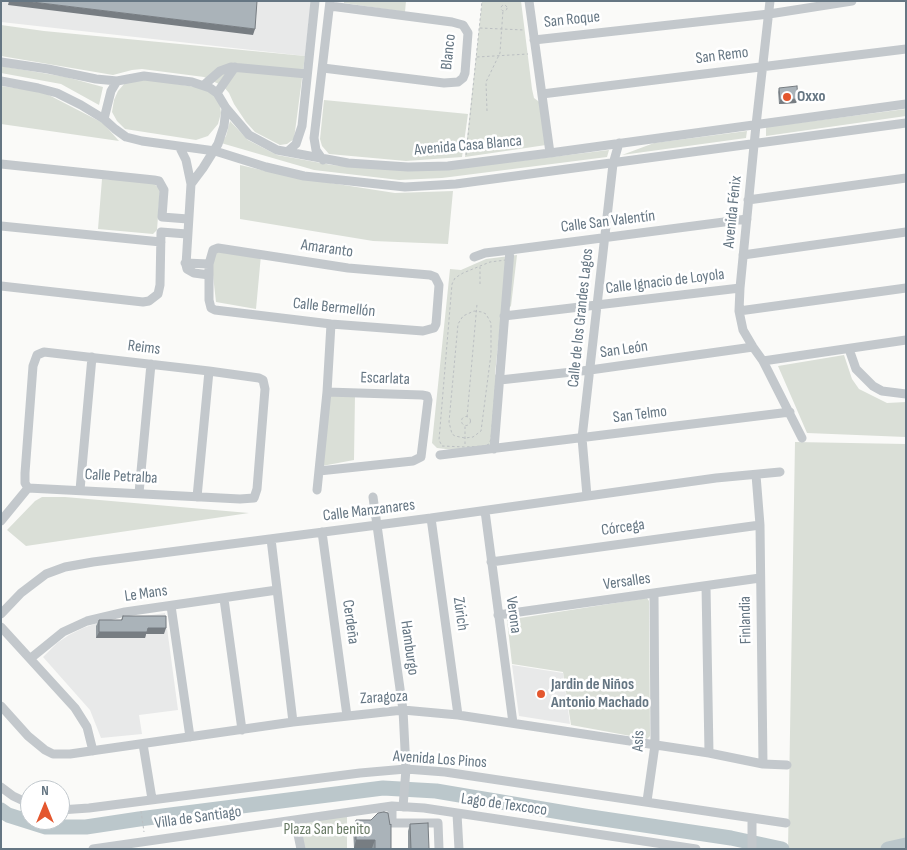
<!DOCTYPE html>
<meta charset="utf-8">
<style>
body{margin:0}
#map{position:relative;width:907px;height:850px;overflow:hidden;background:#fafaf8;font-family:"Sofia Sans Condensed",sans-serif}
canvas{display:block}
.frame{position:absolute;inset:0;border:2px solid #657683;pointer-events:none}
.north{position:absolute;left:20px;top:780px;width:50px;height:50px;box-sizing:border-box;background:#fff;border:1px solid #c1c8cd;border-radius:50%;rotate:0deg;font-size:14px;font-weight:700;line-height:20px;text-align:center;color:#657683}
.north::after{content:'';display:block;margin:auto;width:18px;height:22px;background:#e4572e;clip-path:polygon(50% 0,100% 100%,50% 72%,0 100%)}
</style>
<div id="map">
<canvas width="907" height="850"></canvas>
<div class="frame"></div>
<div class="north">N</div>
</div>
<script>
const ctx = document.querySelector('canvas').getContext('2d');
ctx.lineJoin = 'round';
function paint(path, color) {
  ctx.fillStyle = color;
  ctx.fill(path, 'evenodd');
}
function shape(rows) {
  const path = new Path2D();
  for (const r of rows) {
    if (r.length === 3) {
      path.moveTo(r[0] + r[2], r[1]);
      path.arc(r[0], r[1], r[2], 0, 2 * Math.PI);
      continue;
    }
    path.moveTo(r[0], r[1]);
    for (let i = 2; i < r.length; i += 2) path.lineTo(r[i], r[i + 1]);
  }
  return path;
}
function trace(path, color, width, dash) {
  ctx.strokeStyle = color;
  ctx.lineWidth = width;
  ctx.lineCap = dash ? 'butt' : 'round';
  ctx.setLineDash(dash || []);
  ctx.stroke(path);
}
function drawText(font, color, halo, rows, align = 'center') {
  ctx.font = font + ' "Sofia Sans Condensed",sans-serif';
  ctx.lineWidth = 5;
  ctx.setLineDash([]);
  ctx.textBaseline = 'middle';
  ctx.strokeStyle = halo;
  ctx.fillStyle = color;
  for (const [text, x, y, turn = 0] of rows) {
    ctx.save();
    ctx.translate(x, y);
    ctx.rotate((+turn || 0) * Math.PI / 180);
    ctx.textAlign = isNaN(turn) ? turn : align;
    if (halo) ctx.strokeText(text, 0, 0);
    ctx.fillText(text, 0, 0);
    ctx.restore();
  }
}
paint(shape([
 [1,1,311,1,305,56,1,22],
 [165,613,178,710,139,715,142,734,101,738,90,710,43,657,57,643,69,635,83,628,98,623],
 [512,665,563,673,570,724,519,716]
]), '#e8e9e9');
paint(shape([
 [344,1,406,1,405,12,344,3],
 [482,1,521,1,532,89,534,98,542,104,546,145,465,157],
 [1,25,44,31,305,56,294,139,287,144,280,145,255,132,246,122,234,104,229,93,223,86,204,77,142,69,132,70,113,75,1,56],
 [1,66,66,77,103,87,99,105,61,84,1,73],
 [137,78,202,88,214,95,220,105,221,113,218,124,208,136,196,140,125,129,117,121,112,112,114,100,118,91,125,83],
 [1,86,43,92,103,123,119,141,1,124],
 [324,100,468,114,462,157,406,161,329,154,322,146,320,139],
 [906,109,906,116,766,136,766,127],
 [230,121,248,140,277,155,332,165,408,171,461,168,609,150,607,157,442,178,399,180,314,170,221,143,226,136],
 [747,131,746,138,622,155,654,143],
 [240,165,292,177,395,193,453,191,448,244,373,241,240,219],
 [102,179,152,182,160,189,157,230,153,234,98,229],
 [219,249,261,255,256,309,216,302,213,275,213,255],
 [517,255,511,306,501,316,495,374,503,383,498,438,488,447,463,451,437,448,432,443,450,269,461,270,486,259],
 [844,355,852,379,859,389,887,403,906,402,906,437,807,433,778,366],
 [329,394,355,395,354,460,322,466],
 [795,442,906,444,906,849,788,849],
 [42,497,65,497,249,513,26,546,7,530,35,501],
 [647,598,649,601,650,736,647,739,571,725,563,672,512,664,507,620],
 [347,809,347,849,305,849,298,817]
]), '#dadfd7');
trace(shape([
 [1,810,8,815,46,827,86,827,139,819,383,788,436,791,584,816,731,838,782,849],
 [888,849,906,845]
]), '#bbc7cb', 15);
trace(shape([
 [504,8,3],
 [480,28,524,30],
 [477,57,528,54],
 [487,111,486,82,500,53,503,10],
 [466,155,482,1],
 [506,260,491,439,489,444,485,446,465,447,442,446,439,440,452,284,455,278,463,273,490,262,506,260],
 [480,284,480,267],
 [474,311,482,312,486,314,491,323,491,354,481,431,473,437,465,438,455,436,452,434,449,422,458,324,463,316,474,311],
 [466,421,4.5],
 [467,417,477,304],
 [465,444,465,426],
 [141,811,144,832]
]), '#bbbfc2', 1, [2.5, 2.5]);
trace(shape([
 [529,1,550,153],
 [770,1,756,125,740,288,739,311,743,330,753,347,763,361,802,438],
 [534,40,769,14,852,1],
 [1,62,48,69,96,79,117,81,144,76,192,82,210,88,217,93,226,108,249,135,277,150,348,163,408,167,448,166,550,153,906,104],
 [323,68,444,83,458,82,463,78,465,73,468,33,463,25,452,22,330,6],
 [1,81,38,88,57,93,81,105,104,119,115,129,126,137,142,141,215,151,266,167,304,176,405,187,456,184,906,123],
 [204,85,220,71,231,67,307,74],
 [217,93,235,67],
 [542,94,906,49],
 [104,119,111,91,117,81],
 [179,146,186,160,191,184,186,265,187,269,194,273,209,275],
 [287,152,296,144,302,126,315,1],
 [323,160,316,150,314,138,330,1],
 [1,164,154,180,159,181,164,190,162,217,188,219],
 [191,184,203,168,218,144,224,126,226,108],
 [748,200,906,178],
 [1,226,161,242],
 [218,248,348,268,430,275,435,277,439,285,436,324,434,328,423,331,331,324,215,310,211,308,209,300,209,264,213,250,218,248],
 [743,255,906,232],
 [474,257,485,253,510,250,747,219],
 [185,263,209,264],
 [1,286,143,302,149,301,158,294,160,285,161,232,187,234],
 [739,311,906,288],
 [504,316,740,288],
 [849,349,856,369,873,386,882,391,906,394],
 [44,352,209,371,259,378,263,380,265,389,257,489,254,498,240,499,28,488,25,483,25,473,33,366,37,355,44,352],
 [763,361,906,340],
 [500,380,590,370,753,347],
 [494,449,510,250],
 [440,455,790,412],
 [319,471,413,461,421,457,428,400,427,396,422,395,327,392],
 [756,475,760,525,763,764],
 [80,490,92,357],
 [317,490,327,392,331,324],
 [139,493,151,364],
 [587,496,582,438,613,164,619,143],
 [197,497,209,371],
 [373,497,403,710,406,769,403,807],
 [485,511,513,723],
 [431,518,458,715],
 [1,521,28,488],
 [322,532,347,716],
 [271,539,293,722],
 [491,562,760,525],
 [706,586,709,753],
 [224,599,242,730],
 [171,606,190,737],
 [1,614,21,593,46,574,65,567,93,562,431,518,716,478,780,472],
 [498,615,760,578],
 [1,627,75,708,87,727,93,751],
 [31,658,63,632,87,621,125,612,277,590],
 [1,706,28,736,45,750,53,754,70,754,293,722,403,710,458,715,709,753,763,764,787,765],
 [143,744,152,799],
 [1,787,13,796,30,804],
 [647,801,655,745,654,593],
 [392,806,392,823,438,823,439,849],
 [60,810,89,808,360,773,406,769,445,772,786,823],
 [457,814,459,849],
 [295,820,301,849],
 [93,849,392,806,424,808,696,849],
 [752,849,752,818]
]), '#c3c8cc', 9);
paint(shape([
 [779,88,798,99,796,103,779,104,778,92],
 [123,616,164,634,146,634,145,638,96,638,96,626,99,620,121,620],
 [356,820,391,849,354,848,353,828],
 [410,824,429,849,408,849,408,831]
]), '#929a9f');
paint(shape([
 [9,1,24,1,255,29,253,35,8,5],
 [798,99,796,103,779,104,780,100],
 [148,628,166,628,164,634,146,634,145,638,96,638,99,632],
 [356,840,375,840,372,848,354,848]
]), '#777d82');
const building = shape([
 [24,1,257,1,255,29,24,1],
 [797,86,798,99,780,100,779,88,797,86],
 [123,616,166,616,166,628,148,628,147,632,99,632,99,620,122,620,123,616],
 [384,812,388,813,390,825,391,824,391,849,375,849,375,840,356,840,356,820,371,820,378,813,384,812],
 [428,823,429,849,411,849,410,824,428,823]
]);
paint(building, '#aab3b9');
trace(building, '#777d82', 1);
for (const [x, y, r, color] of [
 [787,97,5,"#e4572e"],
 [541,694,5,"#e4572e"]
]) {
  const dot = new Path2D();
  dot.arc(x, y, r, 0, 2 * Math.PI);
  ctx.fillStyle = color;
  ctx.fill(dot);
  trace(dot, '#fff', 2);
}
drawText('16px', '#657683', '#fff', [
 ["San Roque",572,20,-6],
 ["Blanco",449,52,-84],
 ["San Remo",722,56,-7],
 ["Avenida Casa Blanca",468,146,-5],
 ["Avenida Fénix",733,212,-84],
 ["Calle San Valentín",608,222,-7],
 ["Amaranto",327,249,8],
 ["Calle Ignacio de Loyola",665,282,-7],
 ["Calle Bermellón",334,308,6],
 ["Calle de los Grandes Lagos",581,318,-84],
 ["Reims",144,348,7],
 ["San León",624,350,-8],
 ["Escarlata",385,379,2],
 ["San Telmo",640,415,-7],
 ["Calle Petralba",121,477,3],
 ["Calle Manzanares",369,511,-7],
 ["Córcega",623,528,-8],
 ["Versalles",627,582,-8],
 ["Le Mans",146,594,-8],
 ["Zúrich",460,614,82],
 ["Verona",513,615,82],
 ["Finlandia",746,620,-91],
 ["Cerdeña",350,622,82],
 ["Hamburgo",409,648,82],
 ["Zaragoza",384,698,-3],
 ["Asís",639,741,-87],
 ["Avenida Los Pinos",440,760,4],
 ["Lago de Texcoco",504,805,8],
 ["Villa de Santiago",198,818,-8]
]);
drawText('bold 16px', '#657683', '#fff', [
 ["Oxxo",797,97],
 ["Jardin de Niños",551,685],
 ["Antonio Machado",551,703]
], 'left');
drawText('16px', '#687a64', '#fff', [
 ["Plaza San benito",327,830]
]);
</script>
